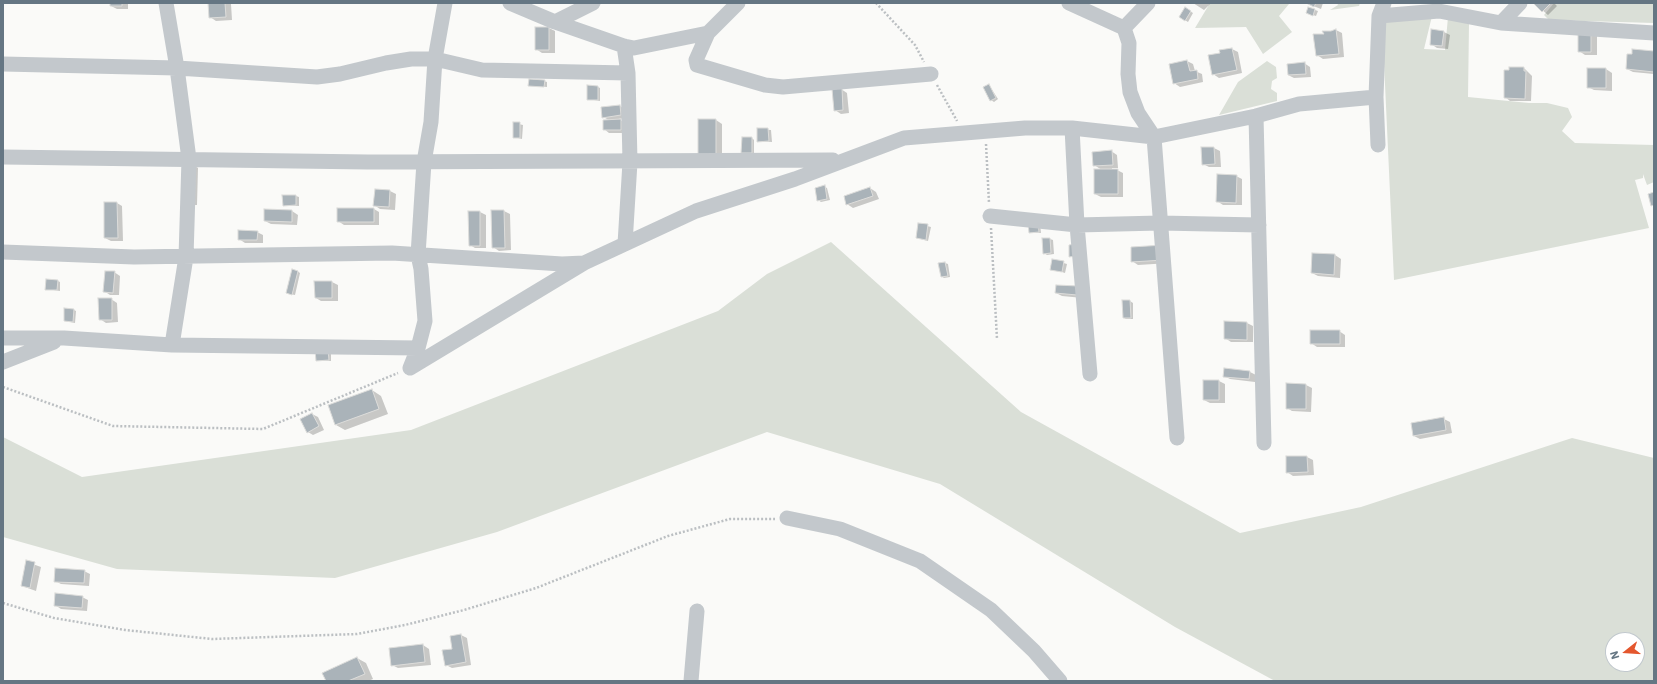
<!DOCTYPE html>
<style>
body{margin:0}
#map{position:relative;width:1657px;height:684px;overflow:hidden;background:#fafaf8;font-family:"IBM Plex Sans",sans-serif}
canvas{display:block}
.frame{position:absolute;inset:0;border:4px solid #657683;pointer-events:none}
.north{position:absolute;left:1605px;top:632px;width:40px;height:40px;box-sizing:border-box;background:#fff;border:1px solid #c1c8cd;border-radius:50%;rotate:253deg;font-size:11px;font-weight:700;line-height:16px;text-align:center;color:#657683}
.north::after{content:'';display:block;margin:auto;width:14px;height:18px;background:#e4572e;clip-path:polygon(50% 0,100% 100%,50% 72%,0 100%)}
</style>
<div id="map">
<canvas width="1657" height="684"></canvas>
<div class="frame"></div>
<div class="north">N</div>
</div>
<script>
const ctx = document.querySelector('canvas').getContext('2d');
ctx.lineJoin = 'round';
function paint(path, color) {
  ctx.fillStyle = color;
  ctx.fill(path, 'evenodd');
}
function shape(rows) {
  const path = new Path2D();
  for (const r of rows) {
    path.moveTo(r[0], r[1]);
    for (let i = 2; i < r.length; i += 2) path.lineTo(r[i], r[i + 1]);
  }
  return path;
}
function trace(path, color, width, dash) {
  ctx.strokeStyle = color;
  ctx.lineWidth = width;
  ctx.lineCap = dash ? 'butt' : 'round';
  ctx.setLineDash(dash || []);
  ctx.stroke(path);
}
paint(shape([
 [1210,3,1287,3,1289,4,1279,16,1292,32,1263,54,1246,27,1195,28],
 [1337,3,1360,3,1359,6,1330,10,1338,5],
 [1554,3,1654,3,1654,23,1549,20,1544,15],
 [1432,16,1424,49,1445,50,1448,17,1469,24,1468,97,1529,103,1547,103,1568,108,1572,117,1562,131,1575,143,1654,145,1654,182,1647,185,1643,174,1643,178,1635,180,1649,228,1394,280,1382,19],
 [1267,61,1276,67,1277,78,1272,81,1271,89,1277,93,1277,101,1219,115,1238,82],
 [831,242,1021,412,1240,533,1361,507,1572,438,1654,458,1654,681,1275,681,1175,627,940,484,767,432,497,532,335,578,117,569,3,537,3,437,82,477,411,430,718,311,767,274],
 [1613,640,1637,640,1637,664,1613,664]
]), '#dadfd7');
paint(shape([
 [111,3,128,3,128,9,117,9,111,6],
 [209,3,231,4,232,20,216,21,210,17],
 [1193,3,1211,3,1204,10],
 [1306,3,1323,3,1321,9],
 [1534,3,1554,3,1557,6,1548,15],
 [1185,8,1193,13,1188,22,1180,17],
 [1309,8,1318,11,1316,16,1310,14],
 [549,28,555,31,555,53,542,53,536,49],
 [1336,30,1342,33,1344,57,1323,59,1317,55,1326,35],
 [1444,32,1450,35,1448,49,1437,48,1431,44],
 [1579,33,1597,36,1597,55,1585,55,1579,51],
 [1232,49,1238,52,1242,73,1219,78,1213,74,1221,54],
 [1654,52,1654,74,1633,72,1627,69],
 [1187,61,1193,64,1195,71,1202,74,1203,82,1180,87,1174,83],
 [1304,63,1310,67,1311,77,1294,78,1288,75],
 [1524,68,1532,76,1531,101,1510,101,1505,97,1510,71],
 [1588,69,1606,69,1612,73,1612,91,1594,90,1588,87],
 [544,81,547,82,547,87,530,85],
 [989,85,998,99,994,102,991,100],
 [598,87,600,88,600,101,588,99],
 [841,89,847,93,849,113,841,114,835,110],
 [620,106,626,110,627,118,618,119,627,124,627,133,609,133,604,129,609,120,603,117],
 [716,120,722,124,722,158,705,158],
 [514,123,523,125,522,139,514,137],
 [758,129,771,130,772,142,758,141],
 [752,138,754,140,754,154,742,152],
 [1202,148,1214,148,1220,151,1221,167,1209,167,1203,164],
 [1111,151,1117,155,1118,168,1112,168,1112,170,1117,170,1123,173,1123,197,1101,197,1095,194,1102,170,1094,165],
 [192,164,198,168,197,205,191,205],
 [1236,176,1242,179,1242,205,1223,205,1217,201],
 [825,187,827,188,830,200,821,202,818,200],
 [870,188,876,192,879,199,853,208,847,204],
 [375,190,390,191,396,194,395,210,380,209,374,205],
 [296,196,299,197,299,206,284,205],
 [117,203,122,206,123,241,111,241,105,238],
 [374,209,379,212,379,225,344,225,338,221],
 [265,210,292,211,298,215,297,225,271,224,265,221],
 [493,211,504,211,510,214,511,250,499,251,493,247],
 [480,212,486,215,486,248,475,248,470,245],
 [919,224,931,227,928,241,917,238],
 [1040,224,1041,233,1030,232],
 [257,232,263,235,263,243,245,243,239,239],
 [1050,239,1053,240,1054,254,1047,255,1044,253],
 [1132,248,1170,263,1138,265,1132,261],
 [1335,255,1341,259,1340,278,1318,276,1312,273],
 [1053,260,1067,264,1065,273,1052,269],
 [945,263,948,264,950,277,944,278,941,276],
 [297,271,300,273,295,295,290,294],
 [114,272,120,276,119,295,110,295,104,291],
 [58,281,60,282,60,291,46,289],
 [332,282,338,285,338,301,321,301,316,298],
 [1057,286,1083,298,1062,296,1056,293],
 [111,299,117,303,118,322,106,323,100,319],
 [1130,301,1133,303,1133,319,1126,319,1124,318],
 [74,310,76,311,75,323,65,321],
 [1247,323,1253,326,1253,342,1231,342,1225,338],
 [1339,331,1345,335,1345,347,1317,347,1311,343],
 [331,351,331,361,317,360],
 [1250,372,1256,375,1255,382,1230,379,1224,376],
 [1219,381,1225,384,1225,403,1210,403,1204,400],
 [1287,384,1306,385,1312,388,1311,412,1292,411,1287,408],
 [372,390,381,396,388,414,345,430,336,425],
 [312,414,318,417,324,430,313,435,308,432],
 [1444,419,1450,422,1452,433,1420,439,1414,436],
 [1287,457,1307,457,1313,460,1314,475,1293,476,1287,472],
 [27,562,41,567,36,591,22,586],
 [84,571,90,574,89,586,61,584,55,581],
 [82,597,88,600,87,611,61,609,55,605],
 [461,635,467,638,471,665,452,668,446,665],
 [423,645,429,649,431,665,398,668,392,665],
 [357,658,366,663,373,679,368,681,327,681]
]), '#0003');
const building = shape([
 [110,3,122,3,122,6,110,6,110,3],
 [208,3,225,3,226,17,209,18,208,3],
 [1306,3,1316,3,1314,7,1306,3],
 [1533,3,1551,3,1542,12,1533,3],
 [1185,7,1191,11,1185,21,1179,17,1185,7],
 [1308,7,1315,9,1313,16,1306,13,1308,7],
 [535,27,549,27,549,50,535,50,535,27],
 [1336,29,1339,54,1316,56,1313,34,1324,34,1322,31,1331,31,1336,29],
 [1431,29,1444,31,1442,46,1430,45,1431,29],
 [1578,32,1591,32,1591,52,1578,52,1578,32],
 [1232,48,1237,70,1212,75,1208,55,1220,53,1219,50,1232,48],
 [1632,49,1654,51,1654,72,1626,69,1627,54,1632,54,1632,49],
 [1187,60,1190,71,1197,70,1198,79,1173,84,1169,64,1187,60],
 [1305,62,1306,74,1288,75,1287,64,1305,62],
 [1509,67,1524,67,1524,71,1526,71,1525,99,1504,98,1504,70,1509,70,1509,67],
 [1587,68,1606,68,1606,88,1587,88,1587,68],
 [529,79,545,80,544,87,528,86,529,79],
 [989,84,996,98,990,101,983,87,989,84],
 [587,85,598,86,598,100,587,100,587,85],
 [842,88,843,110,834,111,832,89,842,88],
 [620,105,621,115,602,118,601,107,620,105],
 [621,119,621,130,603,130,603,120,621,119],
 [698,119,716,119,716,155,698,155,698,119],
 [513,122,520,122,520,138,513,138,513,122],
 [757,128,768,128,769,141,757,142,757,128],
 [742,137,752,137,752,153,741,153,742,137],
 [1201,147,1214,147,1215,164,1202,165,1201,147],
 [1112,150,1113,165,1093,166,1092,152,1112,150],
 [1094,169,1118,169,1118,194,1094,194,1094,169],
 [1217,174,1237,175,1236,203,1216,202,1217,174],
 [825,185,827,199,817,201,815,188,825,185],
 [870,187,873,196,846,205,844,196,870,187],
 [375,189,390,190,389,207,373,206,375,189],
 [1654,192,1654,205,1651,206,1648,194,1654,192],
 [282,195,296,195,296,205,283,206,282,195],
 [104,202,117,202,118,238,104,238,104,202],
 [337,208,374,208,374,222,337,222,337,208],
 [264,209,292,210,292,222,264,221,264,209],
 [491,210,504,210,505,248,492,248,491,210],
 [468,211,480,211,480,246,469,246,468,211],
 [1038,222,1039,232,1029,233,1028,223,1038,222],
 [918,223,928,224,926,240,916,238,918,223],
 [238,230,258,231,257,240,238,240,238,230],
 [1042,238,1050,238,1051,253,1043,254,1042,238],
 [1075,244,1076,256,1069,257,1069,245,1075,244],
 [1164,245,1164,260,1131,262,1131,247,1164,245],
 [1312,253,1335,254,1334,275,1311,273,1312,253],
 [1052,259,1064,261,1062,272,1050,270,1052,259],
 [945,262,948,276,941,277,938,263,945,262],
 [292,269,298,271,292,295,286,293,292,269],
 [105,271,115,271,113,293,103,292,105,271],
 [46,279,58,280,57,290,45,290,46,279],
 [314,281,332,281,332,298,315,298,314,281],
 [1056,285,1078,286,1077,295,1055,293,1056,285],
 [98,298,112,298,112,320,99,320,98,298],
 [1122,300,1130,300,1131,318,1123,318,1122,300],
 [64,308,74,309,73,322,64,321,64,308],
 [1224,321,1247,322,1247,340,1224,339,1224,321],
 [1310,330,1340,330,1340,344,1310,344,1310,330],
 [328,349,329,360,316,361,315,350,328,349],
 [1224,368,1250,371,1249,379,1223,377,1224,368],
 [1203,380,1219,380,1219,400,1203,400,1203,380],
 [1286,383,1306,384,1306,409,1286,409,1286,383],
 [372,389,379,409,335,425,328,405,372,389],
 [312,413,319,426,307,433,300,419,312,413],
 [1444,417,1446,430,1413,436,1411,423,1444,417],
 [1286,456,1307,456,1308,472,1286,473,1286,456],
 [26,560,35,562,30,588,21,586,26,560],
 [55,568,85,570,84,583,54,582,55,568],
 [55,593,83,596,82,608,54,606,55,593],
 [461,634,466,662,445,666,442,650,452,649,450,636,461,634],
 [423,644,425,662,391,666,389,648,423,644],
 [357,657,365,674,348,681,326,681,322,673,357,657]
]);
paint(building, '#aab3b9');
trace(building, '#dcdcda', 1);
trace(shape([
 [876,3,915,45,924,62],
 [937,85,957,121],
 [986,144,989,203],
 [991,228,997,339],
 [3,387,113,426,263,429,398,373],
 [3,603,54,618,125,630,212,639,357,634,405,625,464,610,536,588,668,536,730,519,775,519]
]), '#bbbfc2', 2.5, [2, 2]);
trace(shape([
 [166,3,177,68,189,159,186,257,172,345],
 [510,3,555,22,624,46,634,48,708,33,738,3],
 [1069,3,1124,28,1129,43,1128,74,1130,92,1138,113,1154,137,1177,438],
 [1379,16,1439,11,1501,23,1654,33],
 [555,22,593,3],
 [1501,23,1520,3],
 [1124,28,1148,3],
 [708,33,696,60,697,65,765,85,783,87,931,74],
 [624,46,628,73,630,162,625,244],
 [3,64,177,68,317,77,340,74,386,63,411,59,435,59,445,3],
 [1256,116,1264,443],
 [1072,128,1077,225,1090,374],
 [1378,145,1376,97,1379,16,1384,3],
 [3,157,368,162,833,160],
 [990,216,1077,225,1160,223,1259,225],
 [3,252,134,257,392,253,562,264,584,263,696,211,795,179,904,138,1025,128,1072,128,1154,137,1256,116,1299,104,1376,97],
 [3,338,64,338,172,345,418,348],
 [3,362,54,342],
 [410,368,418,348,425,321,421,269,418,255,424,162,431,122,435,59,482,70,628,73],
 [410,368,584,263],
 [787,518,840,529,920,561,991,610,1034,651,1060,681],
 [691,681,697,611]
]), '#c3c8cc', 15);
</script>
